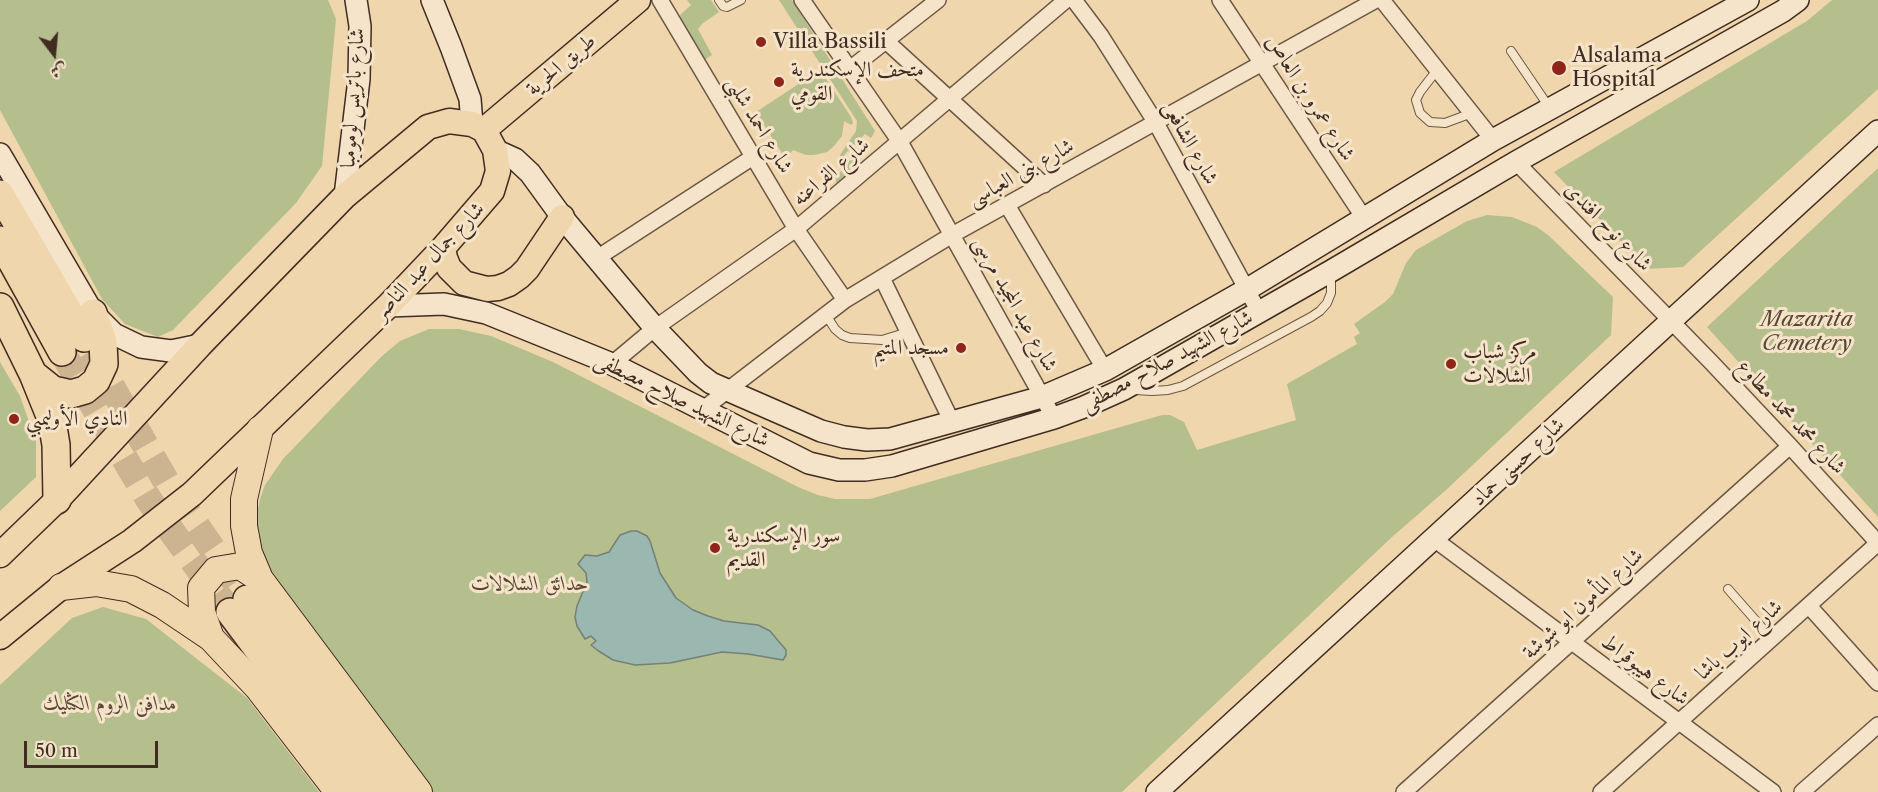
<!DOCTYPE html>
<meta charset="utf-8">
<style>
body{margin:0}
#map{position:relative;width:1878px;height:792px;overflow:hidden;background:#efd6ad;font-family:"Libre Caslon Text",Amiri,serif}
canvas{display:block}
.north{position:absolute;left:24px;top:24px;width:60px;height:60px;-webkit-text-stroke:4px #f5e4ca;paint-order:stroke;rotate:164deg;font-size:16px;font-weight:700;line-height:24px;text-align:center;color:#412c21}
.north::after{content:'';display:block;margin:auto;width:21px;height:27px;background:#412c21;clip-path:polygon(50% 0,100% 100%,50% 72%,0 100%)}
.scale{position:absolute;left:24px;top:741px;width:134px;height:27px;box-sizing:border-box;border:3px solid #412c21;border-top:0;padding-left:8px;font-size:18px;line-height:21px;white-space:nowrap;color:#412c21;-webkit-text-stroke:4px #f5e4ca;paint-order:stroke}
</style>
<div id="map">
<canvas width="1878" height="792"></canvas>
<div class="north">ش</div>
<div class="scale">50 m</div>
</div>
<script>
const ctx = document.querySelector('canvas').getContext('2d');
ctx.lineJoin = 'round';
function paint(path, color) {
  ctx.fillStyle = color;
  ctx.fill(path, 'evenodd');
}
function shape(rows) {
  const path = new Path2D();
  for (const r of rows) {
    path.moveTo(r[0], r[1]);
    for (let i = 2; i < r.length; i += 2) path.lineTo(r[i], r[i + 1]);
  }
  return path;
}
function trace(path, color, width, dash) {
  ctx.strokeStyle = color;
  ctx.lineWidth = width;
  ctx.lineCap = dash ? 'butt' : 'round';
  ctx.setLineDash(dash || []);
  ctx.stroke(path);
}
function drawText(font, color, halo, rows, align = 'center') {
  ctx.font = font + ' "Libre Caslon Text",Amiri,serif';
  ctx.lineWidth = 6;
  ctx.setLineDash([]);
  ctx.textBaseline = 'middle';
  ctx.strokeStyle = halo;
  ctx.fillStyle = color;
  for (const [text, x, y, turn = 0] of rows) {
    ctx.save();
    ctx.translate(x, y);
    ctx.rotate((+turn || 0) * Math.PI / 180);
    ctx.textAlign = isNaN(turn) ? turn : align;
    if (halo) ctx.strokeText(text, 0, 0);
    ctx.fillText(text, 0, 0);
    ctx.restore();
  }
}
paint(shape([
 [0,0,328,0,336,19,322,166,296,203,173,330,158,337,125,324,102,299,0,110],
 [687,0,711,0,719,12,702,24,698,29,712,55,703,61,679,16,691,5],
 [779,0,792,0,875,131,871,138,865,134,845,154,848,161,853,160,852,164,857,167,837,184,835,178,844,168,840,155,856,131,857,121],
 [1832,0,1878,0,1878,89,1683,267,1647,269,1554,172,1807,21],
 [820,70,851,117,853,123,851,125,844,121,842,136,833,147,827,152,814,155,806,155,793,150,787,158,783,155,756,112],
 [1878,168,1878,517,1707,327],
 [1487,215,1512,217,1537,227,1548,235,1613,297,1611,335,1446,490,1392,537,1122,792,428,792,270,573,259,543,257,514,260,499,265,485,283,459,381,357,400,341,429,329,459,329,491,336,553,362,798,487,818,495,835,499,870,499,1162,415,1170,415,1184,422,1197,450,1296,420,1287,384,1357,344,1354,337,1360,333,1354,324,1385,302,1393,294,1406,263,1416,250,1467,221],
 [0,362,20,396,36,442,36,477,0,511],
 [103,607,146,619,247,698,319,792,0,792,0,685,72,618]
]), '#b5be8d');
const water = shape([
 [631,531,637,531,647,536,650,541,660,573,676,598,693,610,708,616,724,621,758,625,770,631,786,650,786,655,783,660,748,654,722,652,670,663,635,665,613,660,597,650,591,645,596,641,591,636,585,639,577,626,575,617,577,606,587,582,586,573,578,564,585,555,597,556,609,552,620,535,631,531]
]);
paint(water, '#9ab8b0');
trace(water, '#768077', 1.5);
trace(shape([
 [91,351,167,483,247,599],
 [62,352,149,500,230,612]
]), '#ccb491', 27, [27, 14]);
const service = shape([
 [719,0,723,6,727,7,741,0],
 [1511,51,1549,107],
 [1437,70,1420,92,1416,100,1420,113,1430,122,1445,123,1472,113],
 [826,315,835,329,842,335,850,338,882,340,908,332],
 [1135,390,1152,391,1168,390,1183,386,1311,317,1320,311,1327,303,1331,293,1331,274],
 [1728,589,1772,639]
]);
const minor = shape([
 [660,0,796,229,845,300],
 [802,0,900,142,1054,418],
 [1074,0,1101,36,1156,123,1259,312],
 [1220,0,1364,218],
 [1382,0,1493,140],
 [886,41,1044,185],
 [850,69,938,0],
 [1516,162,1712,363,1790,446,1878,543,1601,792],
 [1007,205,1105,370],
 [597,258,753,157],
 [882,278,952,422],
 [612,364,655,328,796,229,1066,0],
 [702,410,845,300,952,235,1376,0],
 [1434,539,1773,792],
 [1809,606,1878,683],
 [1404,792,1790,446],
 [1802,792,1878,725]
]);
const secondary = shape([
 [432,0,451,47,470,99,472,124],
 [495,150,515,159,530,173,562,217,655,328,698,373,711,383,821,431,844,437,867,440,890,439,1042,397,1105,370,1246,290,1493,140,1748,0],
 [0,154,93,313,114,334,141,347,171,351,200,345],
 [345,196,359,79,360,26,356,0],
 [388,306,444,304,486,313,612,364,809,463,839,470,865,470,892,466,1054,418,1084,407,1124,389,1331,271,1516,162,1783,11,1798,0],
 [1157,792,1878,131]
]);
const primary = shape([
 [484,130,638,0],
 [443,248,445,258,449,268,464,283,487,289,498,288,509,284,519,277,527,269,562,217],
 [0,555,57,500,200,345,345,196,428,127,449,121,472,124,484,130,495,150,498,171,492,191,443,248,388,306,192,494,132,541,61,587,0,637]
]);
const trunk = shape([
 [260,429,244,499,244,526,249,553,260,579,419,792],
 [61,587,96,583,131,589,162,605,211,638,258,688,338,792],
 [211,638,202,612,201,588,216,570,240,566,260,579]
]);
const motorway = shape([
 [0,194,84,338],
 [0,240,62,352],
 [0,307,33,374,52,421,56,445,57,500],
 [33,374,53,390,71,394,85,390,96,381,104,364,103,342,93,313],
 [247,599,392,792],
 [230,612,365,792]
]);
trace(service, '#6c5644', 10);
trace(minor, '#6c5644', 18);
trace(secondary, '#412c21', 24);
trace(primary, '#412c21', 27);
trace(trunk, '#412c21', 28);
trace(motorway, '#412c21', 30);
trace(service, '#f5e4ca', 8);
trace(minor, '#f5e4ca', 15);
trace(secondary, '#f5e4ca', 21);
trace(primary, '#efd6ad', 24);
trace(trunk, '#efd6ad', 26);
trace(motorway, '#efd6ad', 27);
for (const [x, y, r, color] of [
 [761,42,6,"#8f2418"],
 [1559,68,8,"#8f2418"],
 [779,82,6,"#8f2418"],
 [961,348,6,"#8f2418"],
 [1451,364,6,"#8f2418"],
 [14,419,6,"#8f2418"],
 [715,548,6,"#8f2418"]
]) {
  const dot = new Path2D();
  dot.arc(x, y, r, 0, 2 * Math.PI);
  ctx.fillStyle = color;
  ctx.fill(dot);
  trace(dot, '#f5e4ca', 2);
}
drawText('21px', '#412c21', '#f5e4ca', [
 ["Villa Bassili",773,42],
 ["Alsalama",1572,56],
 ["Hospital",1572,80],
 ["متحف الإسكندرية",791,70],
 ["القومي",791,94],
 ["مسجد المتيم",949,348,"right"],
 ["مركز شباب",1463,352],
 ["الشلالات",1463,376],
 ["النادي الأوليمبي",26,419],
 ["سور الإسكندرية",727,536],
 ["القديم",727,560]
], 'left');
drawText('21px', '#412c21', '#f5e4ca', [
 ["طريق الحرية",561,65,-40],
 ["شارع باتريس لومومبا",353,98,-86],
 ["شارع عمرو بن العاص",1310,98,57],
 ["شارع احمد شلبى",759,125,59],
 ["شارع الشافعى",1190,143,61],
 ["شارع الفراعنه",831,172,-40],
 ["شارع بنى العباسى",1021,173,-29],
 ["شارع نوح افندى",1608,227,46],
 ["شارع جمال عبد الناصر",429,261,-47],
 ["شارع عبد المجيد مرسى",1015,304,61],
 ["شارع الشهيد صلاح مصطفى",1167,361,-28],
 ["شارع الشهيد صلاح مصطفى",682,400,26],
 ["شارع محمد محمد مطاوع",1791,417,47],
 ["شارع حسنى حماد",1518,462,-43],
 ["شارع المأمون ابو شوشة",1583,604,-42],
 ["شارع ايوب باشا",1739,640,-42],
 ["شارع هيبوقراط",1645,670,37]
]);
drawText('italic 21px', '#584937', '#f5e4ca', [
 ["Mazarita",1807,320],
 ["Cemetery",1807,344],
 ["حدائق الشلالات",530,584],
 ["مدافن الروم الكثليك",110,704]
]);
</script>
